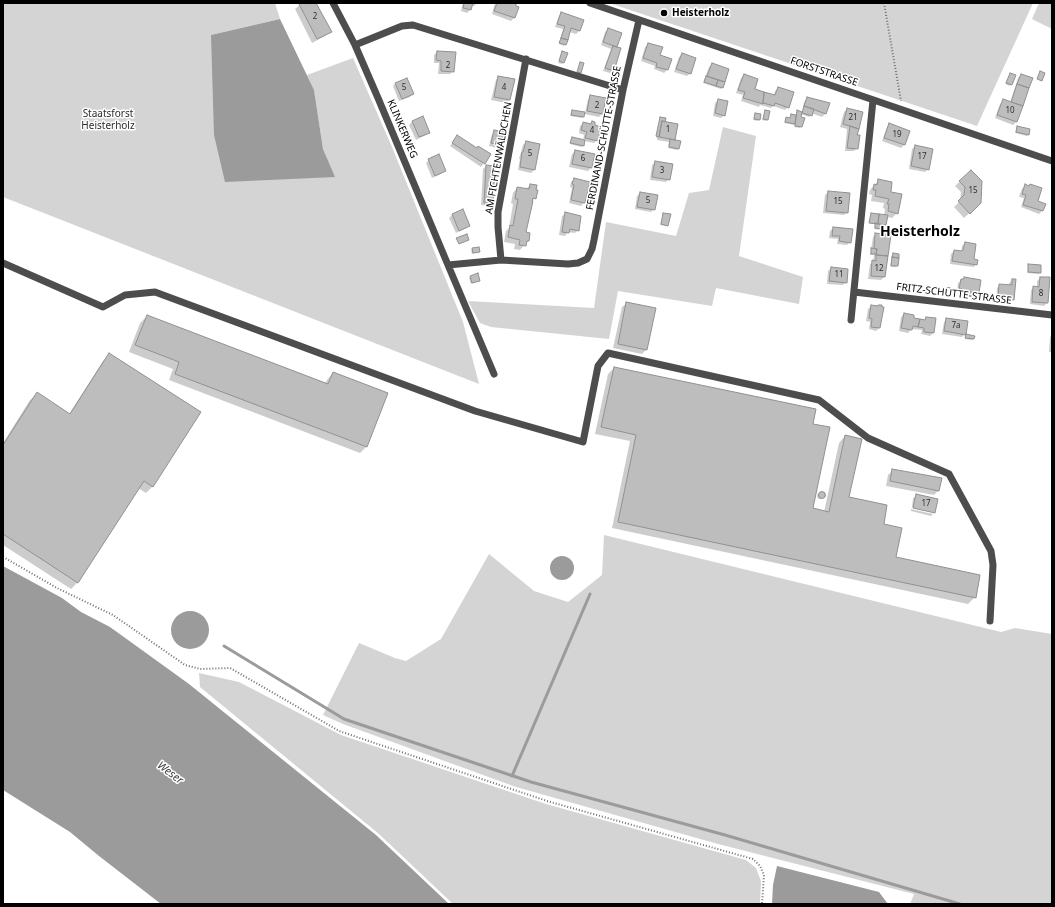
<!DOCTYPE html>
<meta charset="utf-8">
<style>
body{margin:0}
#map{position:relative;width:1055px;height:907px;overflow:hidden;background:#fff;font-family:"Noto Sans",sans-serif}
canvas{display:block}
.frame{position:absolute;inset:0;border:4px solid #000;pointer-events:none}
</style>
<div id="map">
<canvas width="1055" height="907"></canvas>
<div class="frame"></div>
</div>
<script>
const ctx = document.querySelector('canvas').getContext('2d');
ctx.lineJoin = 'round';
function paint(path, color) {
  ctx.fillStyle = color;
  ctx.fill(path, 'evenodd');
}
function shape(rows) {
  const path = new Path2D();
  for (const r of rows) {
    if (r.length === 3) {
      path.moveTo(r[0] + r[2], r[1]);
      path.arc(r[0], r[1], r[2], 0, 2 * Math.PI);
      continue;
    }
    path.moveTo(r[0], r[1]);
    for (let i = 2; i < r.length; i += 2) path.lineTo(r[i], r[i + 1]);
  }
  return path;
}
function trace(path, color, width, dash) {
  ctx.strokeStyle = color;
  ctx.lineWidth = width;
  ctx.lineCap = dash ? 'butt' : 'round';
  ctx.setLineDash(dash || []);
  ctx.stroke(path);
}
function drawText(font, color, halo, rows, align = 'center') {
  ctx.font = font + ' "Noto Sans",sans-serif';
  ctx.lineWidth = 3;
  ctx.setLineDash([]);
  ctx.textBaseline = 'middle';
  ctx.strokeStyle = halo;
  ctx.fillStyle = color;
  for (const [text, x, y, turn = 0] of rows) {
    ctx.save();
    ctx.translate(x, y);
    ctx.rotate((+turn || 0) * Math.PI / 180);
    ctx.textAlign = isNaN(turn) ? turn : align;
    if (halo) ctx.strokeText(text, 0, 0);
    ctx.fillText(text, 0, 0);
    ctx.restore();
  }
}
paint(shape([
 [3,3,275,3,280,19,211,35,334,177,323,149,314,91,307,75,353,58,392,147,463,322,479,384,3,197],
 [609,3,1033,3,977,126],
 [1039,3,1052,3,1052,29,1032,19],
 [723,127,756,136,739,256,803,277,799,304,716,288,712,306,618,291,609,339,491,327,480,323,468,301,594,308,606,222,676,236,689,193,709,190],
 [604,535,1001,632,1015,628,1052,634,1052,904,910,904,914,894,718,844,516,787,343,724,323,715,359,643,395,658,406,661,441,639,489,554,534,591,568,602,602,575],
 [199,673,239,682,341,735,546,804,746,860,756,868,761,881,760,904,453,904,379,834,200,687]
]), '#d4d4d4');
paint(shape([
 [280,19,314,90,323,149,335,177,225,182,214,135,211,35],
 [562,568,12],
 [3,566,62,598,81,612,110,627,189,684,376,835,449,904,161,904,99,856,70,832,3,790],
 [190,630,19],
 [777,866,879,892,888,904,772,904,773,885]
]), '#9b9b9b');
paint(shape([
 [302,3,315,3,330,32,325,36,312,43,295,9],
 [463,3,477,3,474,6,471,5,470,10,467,13,461,11],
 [495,3,513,3,517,7,514,18,511,21,492,14],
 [562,13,583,20,579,31,576,34,569,32,564,46,559,44,563,29,555,27,559,16],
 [608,29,621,33,616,48,613,70,610,73,603,71,611,49,601,45,605,32],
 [648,44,667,70,664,73,654,69,655,66,641,61,645,47],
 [437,52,453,71,450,74,438,74,439,63,434,63,434,55],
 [562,52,563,63,562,64,558,63],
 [682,54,690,73,687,76,674,72,679,57],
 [712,64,728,70,721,89,703,83,709,67],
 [1010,74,1014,76,1010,86,1005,84],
 [744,75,754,89,774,96,775,91,778,88,788,107,785,110,773,106,771,108,760,105,759,107,741,101,743,95,736,93,741,78],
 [1021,75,1031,78,1016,122,1013,125,995,118,1000,104,1003,101,1010,103,1018,78],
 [498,77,509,100,506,103,491,100,496,80],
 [396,83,412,94,410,97,399,101,393,86],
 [591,96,602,114,599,117,584,114,582,118,570,116,572,111,585,113,588,99],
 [807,99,828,103,825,114,822,117,811,113,809,117,801,114,800,118,803,119,800,128,794,127,795,125,784,123,786,118,790,119,791,115,795,116,797,111,802,113,804,102],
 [718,100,724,115,721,118,713,116,715,103],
 [847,109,856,135,857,148,854,151,845,151,847,129,840,127,844,112],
 [765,111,767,120,766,121,762,120],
 [755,114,759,119,758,121,753,120],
 [423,117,429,132,426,135,416,140,409,125,412,122],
 [661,118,678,149,677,150,668,148,669,142,657,140,657,138,656,137],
 [592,122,597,140,594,143,584,141,582,147,570,144,572,138,583,141,584,135,579,133,580,126,583,124,589,125],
 [890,124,909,132,904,145,901,148,882,141,887,127],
 [1017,127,1028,135,1027,136,1015,133],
 [495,131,503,133,500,145,497,148,489,146,492,134],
 [455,139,476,149,490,155,481,167,450,146],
 [526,142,539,145,534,170,531,173,518,170,520,159,519,159,523,145],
 [915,146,928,169,925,172,909,169,912,149],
 [575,151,594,154,591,168,588,171,569,167,572,154],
 [429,160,445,170,442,173,432,178,426,163],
 [655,162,669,179,666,182,650,180,652,165],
 [486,166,492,203,489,206,481,205,483,169],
 [971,171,977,206,964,218,954,207,960,201,961,192,955,186],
 [574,179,584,203,581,206,569,203,572,188,570,187,571,182],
 [879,180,889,192,897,213,892,218,887,217,886,225,883,226,881,230,874,229,875,224,869,223,871,214,884,216,885,209,883,208,884,203,871,201,872,195,869,194,870,190],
 [530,185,535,198,532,201,525,233,528,241,520,250,514,249,515,244,504,242,506,231,509,228,513,204,511,203,513,193,517,188,526,189],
 [1025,186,1042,211,1039,214,1021,207,1024,198,1019,197,1022,189],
 [828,192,847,212,844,215,823,213,825,195],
 [640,193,654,209,651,212,635,209,637,196],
 [463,211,469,226,466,228,456,233,449,218,452,215],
 [565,214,578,230,575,233,568,232,565,236,559,235,562,216],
 [664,214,667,225,666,226,660,225],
 [833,228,850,242,847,245,837,244,838,239,829,238,830,231],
 [876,234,884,277,881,280,868,279,870,264,873,262,874,255,870,255,873,237],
 [965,243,972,260,976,264,974,267,950,264,951,254,954,251,961,252,962,246],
 [473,249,479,252,472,254,471,250],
 [893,254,897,266,896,267,890,266],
 [1029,265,1040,272,1039,274,1027,273],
 [831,268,846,282,843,285,827,284,828,271],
 [470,277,478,281,471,284,469,278],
 [964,278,978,293,976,296,959,294,960,292,957,291,958,283],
 [1040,278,1047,303,1044,306,1030,304,1031,290,1034,287,1037,287,1037,281],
 [1012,280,1013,300,1010,303,996,302,997,288,1000,285,1009,285,1009,283],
 [627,303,646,350,642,354,613,348,622,307],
 [871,306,879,328,876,331,869,329,870,322,866,321,868,309],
 [904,314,913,319,923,321,926,318,933,333,930,336,921,334,922,330,912,329,908,333,899,331,901,317],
 [147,316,325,384,327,380,333,373,366,447,360,453,169,380,173,369,129,352,140,323],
 [947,319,965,334,962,337,942,334,944,322],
 [965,335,974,336,974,339,972,340,965,339],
 [1052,335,1052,352,1049,352,1050,337],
 [109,355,199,413,152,487,146,493,138,488,78,582,71,589,3,545,3,443,30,400,37,394,69,414,103,361],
 [614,368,812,425,812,509,824,512,839,443,845,436,848,498,882,525,894,558,975,597,968,604,612,528,630,441,595,434,608,374],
 [893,470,938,491,934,495,886,486,888,475],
 [820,496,3],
 [916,496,937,500,933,513,933,512,912,507,913,498],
 [911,509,933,514,931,516,911,511]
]), '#0003');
trace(shape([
 [224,646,344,719,531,782,725,835,960,904],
 [512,776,590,594]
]), '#9b9b9b', 3);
const building = shape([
 [300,3,316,3,332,32,317,39,299,4,300,3],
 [464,3,473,3,471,10,463,8,464,3],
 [497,3,514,3,516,4,516,6,519,7,515,18,494,11,497,3],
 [561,12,584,20,580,31,571,28,568,40,561,38,565,26,557,24,561,12],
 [608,28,622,33,617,47,603,42,608,28],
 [561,38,568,40,566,45,559,43,561,38],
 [648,43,663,47,660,55,672,59,668,70,656,67,657,63,643,58,648,43],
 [613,46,621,48,614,71,605,68,613,46],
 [437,51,456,52,454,72,441,71,441,61,436,60,437,51],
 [562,51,568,53,564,63,559,61,562,51],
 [682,53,696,58,691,74,676,69,682,53],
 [580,62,584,63,581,73,577,72,580,62],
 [712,63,729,69,725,82,707,76,712,63],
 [1040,71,1045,73,1042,81,1037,79,1040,71],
 [1010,73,1016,75,1012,85,1006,83,1010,73],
 [744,74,758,79,755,89,764,92,763,104,743,98,745,92,738,90,744,74],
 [1021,74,1033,78,1029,88,1017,84,1021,74],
 [498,76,515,79,510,100,494,97,498,76],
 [706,76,718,80,716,86,704,82,706,76],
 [407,78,414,94,402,99,395,83,407,78],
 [718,80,725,82,723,88,716,86,718,80],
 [1017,84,1029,88,1023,106,1011,102,1017,84],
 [778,87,794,92,789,108,775,103,774,106,763,103,764,92,775,95,778,87],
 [590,95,606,98,603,114,587,111,590,95],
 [807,97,830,103,826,114,804,106,807,97],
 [718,99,728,101,725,116,715,113,718,99],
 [1003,99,1023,106,1017,122,997,115,1003,99],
 [804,106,814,109,812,116,802,113,804,106],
 [847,108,863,112,859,129,843,124,847,108],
 [572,110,585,112,584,117,571,115,572,110],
 [765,110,770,111,768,120,763,119,765,110],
 [797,110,802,112,801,117,805,118,802,127,795,126,797,110],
 [755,113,761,114,760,120,754,119,755,113],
 [791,114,796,115,795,124,785,122,786,117,790,118,791,114],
 [423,116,430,133,419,137,412,121,423,116],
 [660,117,666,118,665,122,662,121,659,137,656,136,660,117],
 [592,121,595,122,595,125,601,127,598,141,585,138,587,132,581,130,583,122,591,124,592,121],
 [662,121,678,124,675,140,659,137,662,121],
 [889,123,910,131,905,145,884,138,889,123],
 [850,126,859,129,857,135,860,135,858,149,847,148,850,126],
 [1017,126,1030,129,1029,135,1016,132,1017,126],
 [494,130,504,132,501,145,491,143,494,130],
 [457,135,477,148,478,146,491,154,485,164,452,143,457,135],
 [572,137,585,140,584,146,570,143,572,137],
 [670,139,681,141,679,149,669,147,670,139],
 [526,141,540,144,535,170,520,167,522,152,523,152,526,141],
 [915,145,933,149,929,170,911,166,915,145],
 [575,150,595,154,592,168,572,164,575,150],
 [439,154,446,171,435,176,428,159,439,154],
 [655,161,673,164,670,180,652,177,655,161],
 [486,165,495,166,493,203,484,203,486,165],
 [971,170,982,181,981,203,970,214,958,201,964,195,965,187,959,181,971,170],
 [574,178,590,182,585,203,571,200,574,185,572,184,574,178],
 [878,179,892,182,891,192,902,194,898,214,888,211,889,204,887,204,889,199,875,196,876,190,873,190,874,184,877,185,878,179],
 [530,184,537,185,536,190,538,190,536,199,533,198,532,201,533,201,526,232,530,233,529,241,527,241,526,246,519,245,520,240,508,237,510,225,513,226,518,199,515,199,517,187,529,189,530,184],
 [1025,184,1029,186,1030,184,1042,188,1038,201,1046,204,1043,211,1023,205,1026,195,1022,194,1025,184],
 [828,191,850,193,848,213,826,211,828,191],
 [640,192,658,195,655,210,637,207,640,192],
 [463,209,470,226,459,231,452,214,463,209],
 [565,212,581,216,579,231,570,229,569,233,562,232,565,212],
 [663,213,671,214,668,226,661,224,663,213],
 [871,213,879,214,878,224,869,223,871,213],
 [879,214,888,215,886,225,878,224,879,214],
 [875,223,884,225,883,229,875,228,875,223],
 [833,227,853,229,851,243,839,241,840,236,832,236,833,227],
 [875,233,891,235,888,256,876,255,877,249,874,248,875,233],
 [467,234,469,240,459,244,456,238,467,234],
 [965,242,976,244,974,259,978,260,977,265,952,261,954,250,962,251,963,250,965,242],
 [479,247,480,252,473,253,472,248,479,247],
 [871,248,877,249,876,254,871,254,871,248],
 [893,253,899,254,899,258,892,257,893,253],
 [876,255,888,256,885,277,871,276,872,260,876,261,876,255],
 [892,257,899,258,898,266,891,266,892,257],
 [1028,264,1041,265,1041,273,1028,272,1028,264],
 [831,267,848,269,847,283,829,281,831,267],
 [478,273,480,281,472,283,470,276,478,273],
 [964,277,981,280,979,293,962,291,962,289,959,289,961,279,964,279,964,277],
 [1040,277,1050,277,1048,303,1032,302,1033,286,1039,287,1040,277],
 [1012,279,1016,279,1014,300,998,299,999,284,1012,285,1012,279],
 [626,302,656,308,647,350,618,344,626,302],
 [871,305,878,306,878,305,882,305,882,307,884,307,880,328,871,327,872,319,869,318,871,305],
 [904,313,914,315,914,318,920,319,918,327,913,326,912,330,901,328,904,313],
 [147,315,328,384,333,372,388,393,367,447,175,374,179,362,135,345,147,315],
 [926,317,936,318,934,333,924,332,924,328,918,327,920,319,925,320,926,317],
 [946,318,968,321,966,335,944,331,946,318],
 [966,334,975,336,974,339,965,338,966,334],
 [109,353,201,412,153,487,144,481,78,583,3,534,3,445,37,392,70,414,109,353],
 [614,367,816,409,813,424,830,427,813,508,829,512,845,435,862,439,849,497,887,505,884,524,902,528,896,557,980,575,976,598,618,522,636,435,601,427,614,367],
 [892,469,942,478,939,491,890,481,892,469],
 [822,495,3.5],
 [916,494,938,499,935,513,913,508,916,494]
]);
paint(building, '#bdbdbd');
trace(building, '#919191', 1);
trace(shape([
 [884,3,901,101],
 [3,557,59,589,113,615,185,665,200,669,230,668,339,731,547,801,753,859,760,866,764,875,762,904]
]), '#6f6f6f', 2, [1, 2]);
trace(shape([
 [333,3,355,45,378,98,448,265,501,260,568,264,578,263,587,259,592,249,594,240,623,90,639,20],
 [590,3,1052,161],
 [355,45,402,26,413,25,623,90],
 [501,260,498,227,498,212,526,59],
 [3,263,103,307,125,295,155,292,475,411,583,442,598,366,608,353,819,400,868,438,949,474,991,551,993,565,990,621],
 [448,265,494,374],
 [854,292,1052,315],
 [851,320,873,100]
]), '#4d4d4d', 7);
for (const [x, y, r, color] of [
 [664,13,4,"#000"]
]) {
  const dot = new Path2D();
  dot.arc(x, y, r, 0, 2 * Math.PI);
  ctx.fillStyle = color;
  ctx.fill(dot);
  trace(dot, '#fff', 1.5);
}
drawText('8px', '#2f2f2f', null, [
 ["2",315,17],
 ["2",448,66],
 ["5",404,88],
 ["4",504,88],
 ["2",597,106],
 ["10",1010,111],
 ["21",853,118],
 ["1",668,130],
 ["4",592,131],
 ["19",897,135],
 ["5",530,154],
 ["17",922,157],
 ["6",583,159],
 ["3",662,171],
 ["15",973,191],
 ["5",648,201],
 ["15",838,202],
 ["12",879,269],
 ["11",839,275],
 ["8",1041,294],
 ["7a",956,326],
 ["17",926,504]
]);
drawText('bold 10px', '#000', '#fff', [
 ["Heisterholz",672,13]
], 'left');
drawText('10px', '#000', '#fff', [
 ["FORSTSTRASSE",824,72,19],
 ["KLINKERWEG",402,129,67],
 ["FERDINAND-SCHÜTTE-STRASSE",604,138,-79],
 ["AM FICHTENWÄLDCHEN",499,158,-80],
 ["FRITZ-SCHÜTTE-STRASSE",954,294,7]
]);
drawText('10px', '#2b2b2b', '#fff', [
 ["Staatsforst",108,114],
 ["Heisterholz",108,126]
]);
drawText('italic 11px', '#3c3c3c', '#fff', [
 ["Weser",170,773,37]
]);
drawText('bold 14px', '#000', '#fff', [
 ["Heisterholz",920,232]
]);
</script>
